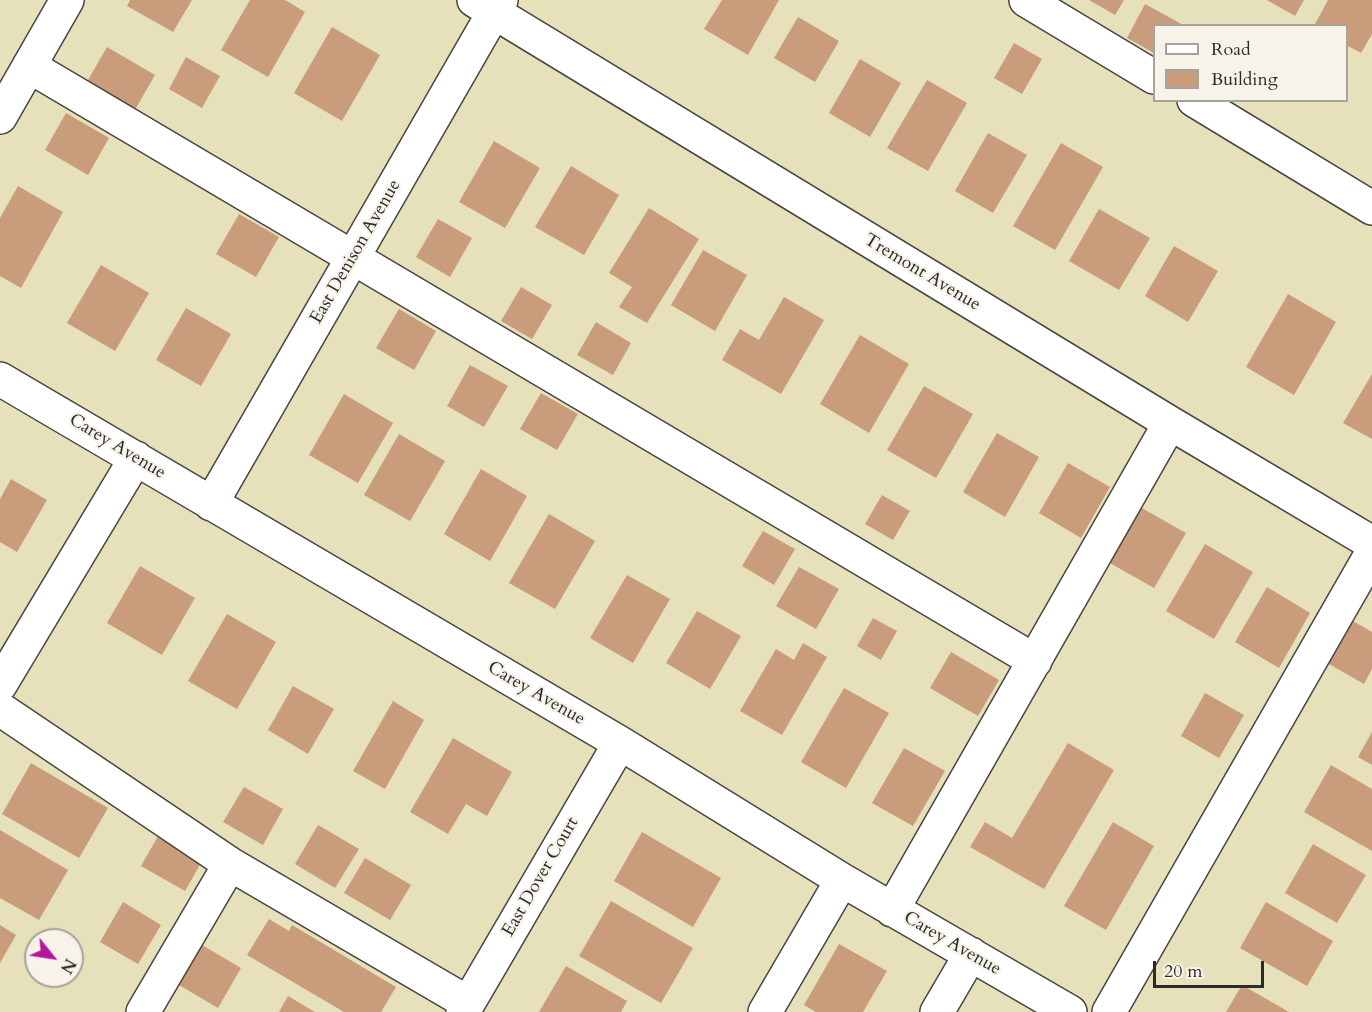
<!DOCTYPE html>
<style>
body{margin:0}
#map{position:relative;width:1372px;height:1012px;overflow:hidden;background:#e6e0bb;font-family:Cardo,serif}
canvas{display:block}
.legend{position:absolute;left:1153px;top:24px;width:195px;height:78px;box-sizing:border-box;background:#f7f3e8;border:2px solid #a5a39c;margin:0;padding:8px 10px;list-style:none;font-size:18px;color:#2b2b2b}
.legend li{display:flex;align-items:center;gap:12px;height:30px}
.legend b{width:30px;border:2px solid #a5a39c}
.north{position:absolute;left:24px;top:928px;width:60px;height:60px;box-sizing:border-box;background:#f7f3e8;border:2px solid #a5a39c;border-radius:50%;rotate:120deg;font-size:16px;font-weight:700;line-height:24px;text-align:center;color:#2b2b2b}
.north::after{content:'';display:block;margin:auto;width:21px;height:27px;background:#b5179e;clip-path:polygon(50% 0,100% 100%,50% 72%,0 100%)}
.scale{position:absolute;left:1153px;top:961px;width:111px;height:27px;box-sizing:border-box;border:3px solid #2b2b2b;border-top:0;padding-left:8px;font-size:18px;line-height:21px;white-space:nowrap;color:#2b2b2b;-webkit-text-stroke:4px #f7f3e8;paint-order:stroke}
</style>
<div id="map">
<canvas width="1372" height="1012"></canvas>
<ul class="legend">
<li><b style="height:8px;background:#fff"></b>Road</li>
<li><b style="height:16px;background:#c99c7b"></b>Building</li>
</ul>
<div class="north">N</div>
<div class="scale">20 m</div>
</div>
<script>
const ctx = document.querySelector('canvas').getContext('2d');
ctx.lineJoin = 'round';
function paint(path, color) { ctx.fillStyle = color; ctx.fill(path, 'evenodd'); }
const poly = rows => new Path2D(rows.map(r => 'M' + r).join(''));
function stroke(path, color, width, dash) { ctx.strokeStyle = color; ctx.lineWidth = width; ctx.lineCap = dash ? 'butt' : 'round'; ctx.setLineDash(dash || []); ctx.stroke(path); }
function label(font, color, halo, rows, align = 'center') {
  ctx.font = font + ' Cardo,serif'; ctx.lineWidth = 4.5; ctx.setLineDash([]); ctx.textBaseline = 'middle'; ctx.strokeStyle = halo; ctx.fillStyle = color; for (const [text, x, y, turn = 0] of rows) {
    ctx.save(); ctx.translate(x, y); ctx.rotate((+turn || 0) * Math.PI / 180); ctx.textAlign = isNaN(turn) ? turn : align; if (halo) ctx.strokeText(text, 0, 0); ctx.fillText(text, 0, 0); ctx.restore();
  }
}
paint(poly([
 [130,0,192,0,173,32,127,6],
 [250,0,285,0,305,12,268,77,221,50],
 [722,0,779,0,748,55,704,29],
 [1089,0,1124,0,1115,15],
 [1267,0,1304,0,1295,16],
 [1328,0,1372,0,1372,34,1361,53,1346,45,1346,26,1314,26],
 [1145,4,1185,26,1154,26,1154,53,1127,38],
 [798,17,839,41,815,82,774,58],
 [332,27,380,55,342,121,294,93],
 [1014,43,1042,59,1022,94,994,78],
 [107,47,155,75,132,115,84,87],
 [186,57,220,76,202,108,169,89],
 [860,59,901,83,870,137,829,113],
 [927,80,967,103,928,171,887,148],
 [66,113,109,138,88,175,45,150],
 [988,133,1027,155,993,213,955,191],
 [494,141,540,168,505,228,459,202],
 [1061,143,1103,167,1055,250,1013,226],
 [571,166,619,195,584,255,535,227],
 [18,186,63,212,21,288,0,276,0,218],
 [649,208,699,239,647,323,619,307,632,287,609,273],
 [1099,209,1150,238,1119,290,1069,261],
 [239,214,279,237,256,277,216,254],
 [438,219,472,238,450,277,416,257],
 [1174,246,1218,271,1188,322,1145,296],
 [703,250,747,275,715,331,671,305],
 [101,265,149,293,115,351,67,323],
 [521,287,552,305,532,339,501,321],
 [1288,294,1336,322,1294,395,1246,367],
 [784,297,824,320,781,394,722,360,740,329,759,340],
 [186,308,231,334,201,386,156,360],
 [399,309,436,331,414,370,376,348],
 [596,322,631,343,613,375,577,355],
 [860,335,909,364,869,433,820,404],
 [470,365,508,386,484,427,447,406],
 [1372,374,1372,439,1343,423],
 [924,386,973,414,936,478,887,450],
 [541,393,578,414,557,450,520,429],
 [344,394,393,423,358,483,309,455],
 [997,433,1039,457,1005,517,963,492],
 [399,434,445,461,410,521,364,495],
 [1068,463,1110,487,1081,538,1039,513],
 [481,469,527,496,490,561,444,534],
 [11,479,47,500,17,552,0,542,0,499],
 [882,495,910,511,893,540,865,524],
 [1140,507,1186,533,1154,588,1108,562],
 [549,514,595,541,555,609,509,583],
 [763,531,795,549,774,585,742,566],
 [1205,544,1253,572,1214,639,1166,611],
 [140,566,195,598,162,655,107,623],
 [799,567,839,589,816,629,776,606],
 [627,575,670,599,633,663,590,638],
 [1267,587,1310,613,1279,668,1235,642],
 [697,611,741,636,710,689,666,663],
 [227,614,276,642,237,709,188,681],
 [1346,617,1372,632,1372,669,1364,684,1322,660],
 [873,618,897,631,881,660,857,646],
 [803,643,827,657,782,735,740,711,776,649,794,660],
 [951,652,999,680,978,716,930,688],
 [293,686,334,709,308,754,268,730],
 [844,688,889,713,846,788,801,762],
 [1205,693,1244,715,1219,758,1181,736],
 [393,701,424,720,385,789,353,771],
 [1372,732,1372,765,1358,757],
 [453,738,512,772,487,816,466,804,448,834,410,812],
 [1068,743,1114,770,1044,889,970,847,985,822,1012,838],
 [904,748,945,771,913,826,872,803],
 [31,763,108,808,79,858,2,814],
 [1331,765,1372,789,1372,851,1304,812],
 [244,787,283,809,263,845,223,822],
 [1113,822,1154,846,1106,930,1064,906],
 [318,825,359,849,335,888,295,864],
 [162,829,206,854,185,891,141,866],
 [0,830,68,870,39,920,0,898],
 [642,832,721,878,693,927,614,881],
 [1313,844,1366,875,1337,923,1285,893],
 [365,858,411,885,390,920,344,893],
 [611,901,693,948,661,1003,579,956],
 [123,902,161,925,138,964,100,942],
 [1266,902,1333,941,1307,986,1240,948],
 [269,919,289,931,292,925,396,987,381,1012,344,1012,247,955],
 [0,925,16,935,0,963],
 [839,944,887,971,863,1012,816,1012,804,1005],
 [202,945,241,968,218,1008,179,985],
 [566,966,627,1001,621,1012,539,1012],
 [1242,985,1289,1012,1226,1012],
 [288,996,315,1012,279,1012]
]), '#c99c7b');
const minor = poly([
 [474,0,1170,423,1372,543],
 [1026,0,1154,77],
 [29,66,1035,661],
 [1194,100,1372,208],
 [0,117,67,0],
 [0,379,620,743,842,880,1070,1012],
 [211,504,501,0],
 [0,685,136,458],
 [0,709,230,864,468,1003],
 [892,910,1170,423],
 [143,1012,230,864],
 [463,1012,620,743],
 [765,1012,842,880],
 [937,1012,971,954],
 [1109,1012,1372,553]
]);
stroke(minor, '#474641', 36);
stroke(minor, '#fff', 33);
label('18px', '#2b2b2b', '#f7f3e8', [
 ["East Denison Avenue",356,252,-60],
 ["Tremont Avenue",922,273,31],
 ["Carey Avenue",117,447,31],
 ["Carey Avenue",536,694,30],
 ["East Dover Court",541,877,-60],
 ["Carey Avenue",952,944,30]
]);
</script>
